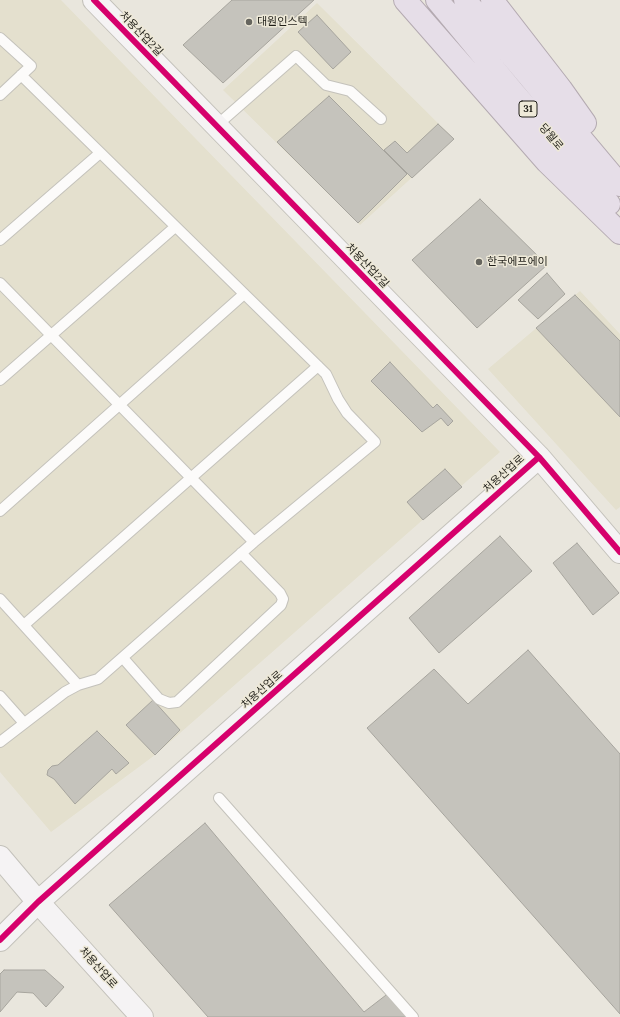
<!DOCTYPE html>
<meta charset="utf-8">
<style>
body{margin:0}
canvas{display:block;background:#e9e6dd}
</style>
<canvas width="620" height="1017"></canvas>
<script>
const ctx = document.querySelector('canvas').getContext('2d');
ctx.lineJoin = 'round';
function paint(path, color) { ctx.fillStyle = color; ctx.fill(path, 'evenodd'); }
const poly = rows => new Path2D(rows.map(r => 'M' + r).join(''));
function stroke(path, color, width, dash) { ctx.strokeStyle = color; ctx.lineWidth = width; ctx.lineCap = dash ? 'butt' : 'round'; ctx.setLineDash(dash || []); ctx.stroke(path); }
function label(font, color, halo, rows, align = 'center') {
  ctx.font = font + ' Lora,"Noto Sans KR",serif'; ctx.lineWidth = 3; ctx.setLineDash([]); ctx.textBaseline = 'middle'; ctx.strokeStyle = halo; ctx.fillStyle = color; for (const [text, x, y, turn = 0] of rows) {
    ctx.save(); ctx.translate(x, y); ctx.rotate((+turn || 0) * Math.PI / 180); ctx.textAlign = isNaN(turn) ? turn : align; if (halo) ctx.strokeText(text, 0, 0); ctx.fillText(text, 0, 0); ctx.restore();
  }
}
paint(poly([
 [0,0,61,0,500,452,155,755,51,832,0,772],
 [317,3,454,139,360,225,223,90],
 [580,291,620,334,620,507,616,510,488,369]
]), '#e4e0ce');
const building = poly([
 [232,0,314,0,223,83,183,45,232,0],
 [317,15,351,52,333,69,298,32,317,15],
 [329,96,407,174,358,223,277,142,329,96],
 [438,124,454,139,412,178,384,150,395,141,407,153,438,124],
 [480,199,547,265,477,328,412,260,480,199],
 [547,273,565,294,538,319,518,300,547,273],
 [575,295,620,341,620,417,536,328,575,295],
 [390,362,433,408,437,404,453,421,448,426,441,418,422,432,371,381,390,362],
 [445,469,462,487,423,520,407,502,445,469],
 [500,536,532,571,439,653,409,618,500,536],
 [577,543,619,593,593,615,553,563,577,543],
 [528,650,620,754,620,1014,367,728,434,669,468,704,528,650],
 [153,700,180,730,155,755,126,725,153,700],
 [97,731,129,763,116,774,112,769,75,804,54,779,47,775,48,770,52,766,58,765,97,731],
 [205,823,364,1012,390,992,414,1017,208,1017,109,905,205,823],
 [4,970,45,970,64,987,46,1007,33,993,17,992,0,1012,0,974,4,970]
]);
paint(building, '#c5c3bc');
stroke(building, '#a7a59e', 1);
const lane = poly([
 [0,38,31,66,0,95],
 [216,126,296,56,326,85,350,91,381,119],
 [0,240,100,153],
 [0,283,254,542],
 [0,380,175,227],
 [0,511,244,294],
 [0,599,78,685],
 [24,625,318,366],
 [123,658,159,699,169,703,177,702,281,605,283,599,280,593,241,553],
 [0,696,24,723],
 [0,742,65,692,78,685,98,679,254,542,375,442,347,413,338,399,326,374,21,75],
 [219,798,413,1017]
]);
const secondary = poly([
 [94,0,539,457,620,552],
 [0,857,38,902,142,1017],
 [0,940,38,902,539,457]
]);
const highway = poly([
 [405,0,547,162,620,233],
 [437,0,514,93,609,204],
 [465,0,620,185],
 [492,0,561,89,585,123]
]);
stroke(lane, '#c4c2bb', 12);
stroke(secondary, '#c4c2bb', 24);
stroke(highway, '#b4aab1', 24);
stroke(lane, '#fcfbfa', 10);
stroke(secondary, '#f5f3f4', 22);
stroke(highway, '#e6dee8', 22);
stroke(poly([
 [94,0,539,457,620,552],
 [0,940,38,902,539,457]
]), '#d6006c', 6);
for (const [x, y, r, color] of [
 [249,22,4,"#66655e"],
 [479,262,4,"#66655e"]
]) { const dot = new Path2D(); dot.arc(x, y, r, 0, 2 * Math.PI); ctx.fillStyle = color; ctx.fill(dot); stroke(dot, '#eee9d8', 1.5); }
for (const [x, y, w] of [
 [528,109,18]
]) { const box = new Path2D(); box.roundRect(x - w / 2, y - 8, w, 16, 3); ctx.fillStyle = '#eee9d8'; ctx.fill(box); stroke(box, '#201f19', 1); }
label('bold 10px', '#201f19', null, [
 ["31",528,109]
]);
label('11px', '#201f19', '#eee9d8', [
 ["대원인스텍",257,22],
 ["한국에프에이",487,262]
], 'left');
label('11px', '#201f19', '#eee9d8', [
 ["처용산업2길",141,34,46],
 ["당월로",551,137,50],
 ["처용산업2길",367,266,46],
 ["처용산업로",504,474,-42],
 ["처용산업로",262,690,-42],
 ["처용산업로",98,968,48]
]);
</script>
